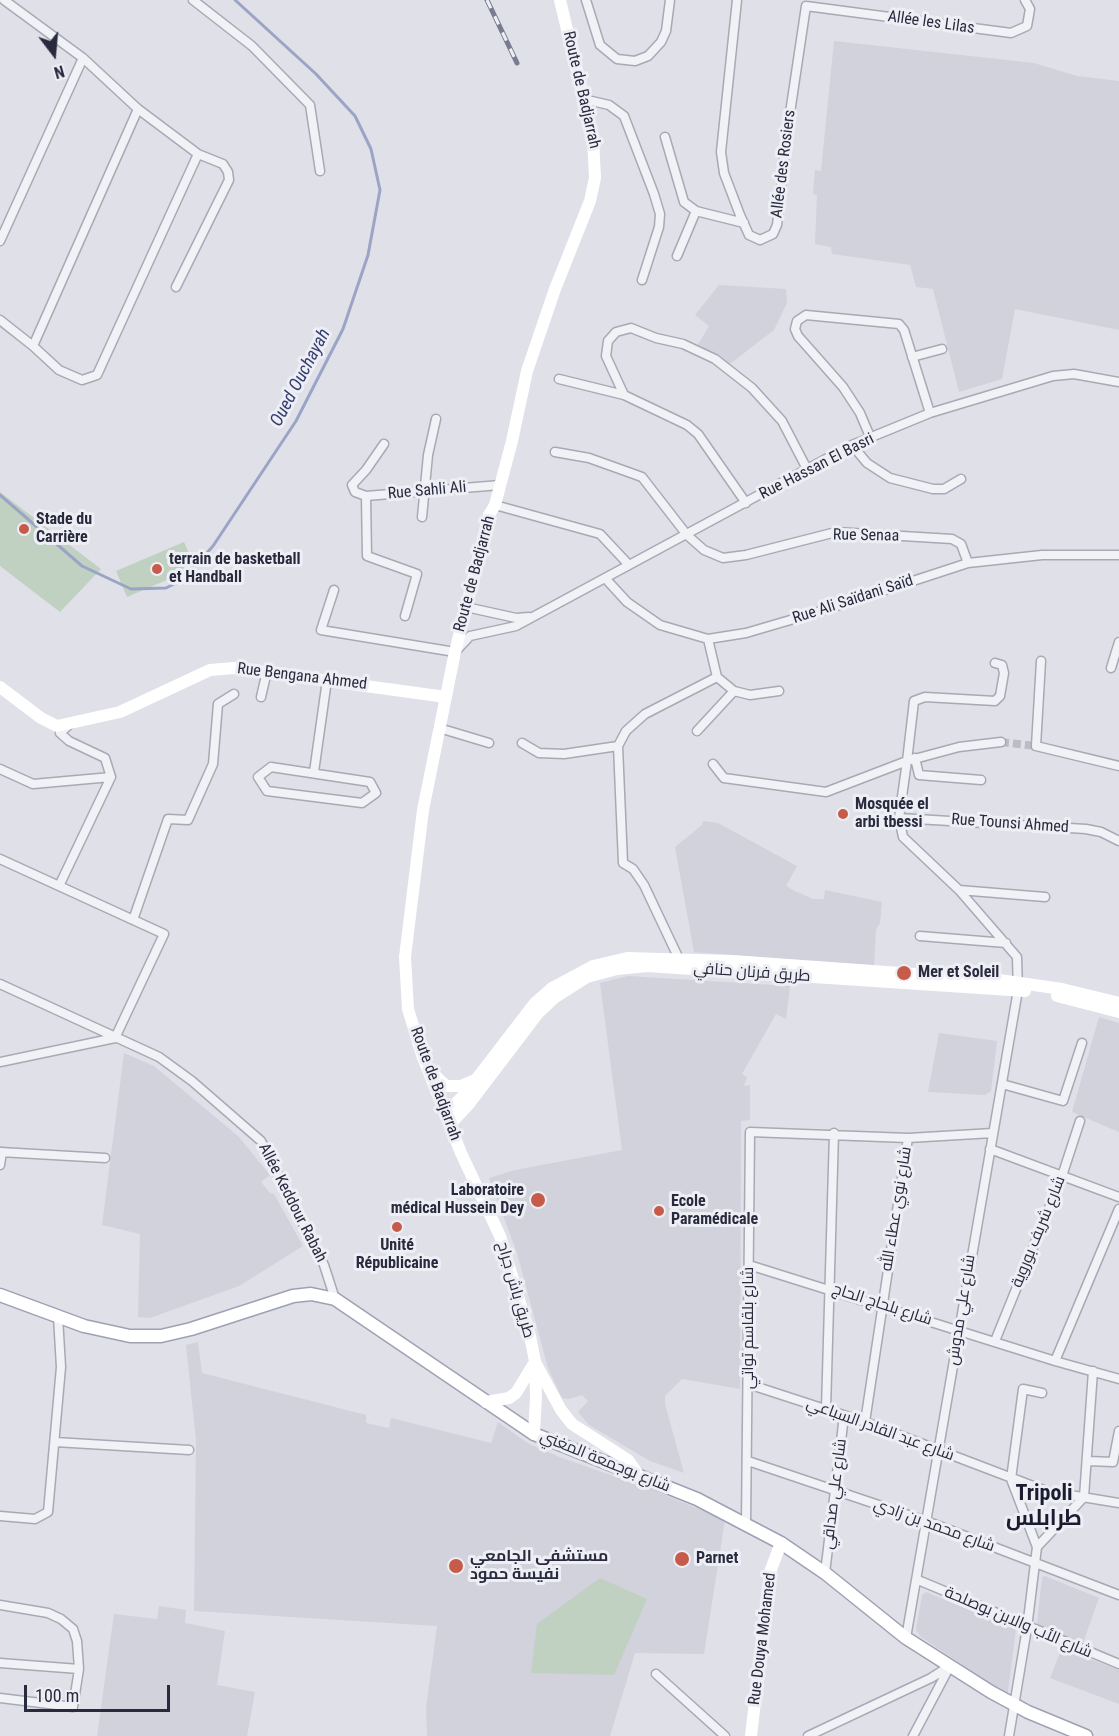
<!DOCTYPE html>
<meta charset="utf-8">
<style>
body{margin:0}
#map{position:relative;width:1119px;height:1736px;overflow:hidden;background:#dfe0e8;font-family:"Roboto Condensed",sans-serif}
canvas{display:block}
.north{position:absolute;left:24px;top:24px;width:60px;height:60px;-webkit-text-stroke:4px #eeeff5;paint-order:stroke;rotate:164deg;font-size:16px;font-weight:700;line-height:24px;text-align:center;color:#292a3e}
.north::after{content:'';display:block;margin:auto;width:21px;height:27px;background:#292a3e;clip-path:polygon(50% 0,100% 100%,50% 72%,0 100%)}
.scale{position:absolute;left:24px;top:1685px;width:146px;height:27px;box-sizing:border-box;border:3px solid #292a3e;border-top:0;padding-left:8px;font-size:18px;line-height:21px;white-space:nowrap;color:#292a3e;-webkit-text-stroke:4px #eeeff5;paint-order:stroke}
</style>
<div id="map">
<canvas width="1119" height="1736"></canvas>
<div class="north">N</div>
<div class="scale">100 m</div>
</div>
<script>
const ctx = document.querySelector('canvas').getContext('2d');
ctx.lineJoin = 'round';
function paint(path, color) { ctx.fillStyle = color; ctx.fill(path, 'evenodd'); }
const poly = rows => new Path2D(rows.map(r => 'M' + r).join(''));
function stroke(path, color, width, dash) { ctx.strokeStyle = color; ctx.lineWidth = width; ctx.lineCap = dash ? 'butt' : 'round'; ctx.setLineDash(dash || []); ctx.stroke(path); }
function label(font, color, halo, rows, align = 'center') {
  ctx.font = font + ' "Roboto Condensed",Cairo,sans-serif'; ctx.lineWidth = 6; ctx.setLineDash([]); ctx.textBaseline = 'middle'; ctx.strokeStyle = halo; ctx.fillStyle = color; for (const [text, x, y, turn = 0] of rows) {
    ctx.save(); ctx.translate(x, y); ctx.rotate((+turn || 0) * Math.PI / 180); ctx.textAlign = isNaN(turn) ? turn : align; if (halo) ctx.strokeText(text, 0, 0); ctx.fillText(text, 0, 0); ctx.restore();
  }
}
paint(poly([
 [834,41,1034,63,1077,76,1119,81,1119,330,1015,309,1002,379,959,392,933,289,916,287,910,265,832,254,831,247,815,244,817,195,813,194,815,170,821,171],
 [719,285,786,289,787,303,774,330,726,367,696,348,709,326,695,315],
 [703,821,718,823,797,866,786,886,793,890,813,899,824,899,825,890,882,902,880,923,876,930,874,966,694,952,675,847,702,825],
 [628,976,790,986,786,1019,776,1014,742,1074,747,1077,744,1086,750,1085,750,1120,741,1121,740,1389,682,1379,665,1396,665,1404,684,1473,650,1461,589,1425,578,1412,588,1401,582,1395,569,1399,562,1398,548,1368,517,1253,489,1178,515,1170,622,1150,600,983],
 [1099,1017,1119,1023,1119,1132,1072,1112],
 [939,1033,997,1041,991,1091,985,1095,928,1092],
 [124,1053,154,1066,238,1136,270,1175,261,1182,270,1193,274,1194,303,1246,239,1286,150,1318,138,1317,140,1234,102,1225],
 [198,1342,202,1373,366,1415,366,1423,389,1428,391,1418,491,1443,498,1422,529,1444,562,1458,648,1488,725,1520,704,1654,635,1653,610,1736,427,1736,426,1708,437,1626,194,1611,196,1441,186,1345],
 [1045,1576,1099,1598,1083,1643,1040,1627,1037,1623,1042,1577],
 [926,1592,1016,1629,1008,1692,1004,1693,921,1637,916,1630,922,1595],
 [159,1606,186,1610,185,1623,225,1631,217,1685,255,1692,247,1736,97,1736,114,1614,157,1619],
 [1062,1648,1119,1670,1119,1704,1050,1678]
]), '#d1d2dc');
paint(poly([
 [0,492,101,569,60,612,0,566],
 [184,542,195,568,127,597,116,571],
 [600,1578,647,1599,614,1675,531,1673,537,1624]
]), '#c0d1c1');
stroke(poly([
 [0,495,82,566,131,589,166,588,184,579,213,546,296,421,343,329,368,255,380,190,371,149,355,116,316,74,235,0]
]), '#9ca4c6', 3);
stroke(poly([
 [1001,742,1036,746]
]), '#bbbcc6', 8, [8, 4]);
const street = poly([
 [193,0,252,46,310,105,320,171],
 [586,0,600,45,617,59,635,61,648,56,661,42,666,31,670,0],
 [737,0,721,152,724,173,740,215,749,235,760,240,773,234,777,225,787,133,806,6],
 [806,6,1011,33,1027,26,1030,9,1025,0],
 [583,99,609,105,624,116,654,194,660,214,659,227,642,280],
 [665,137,684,202,696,211,744,223],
 [0,241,83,58],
 [677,256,696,211],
 [176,287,229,180,228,172,223,164,198,154],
 [0,320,33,346,59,370,82,380,97,375,198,154,138,109,83,58,4,0],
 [33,346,138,109],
 [912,357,942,349],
 [559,379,624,395,687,425,698,434,746,503],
 [624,395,606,356,608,341,616,332,631,328,656,338,683,344,715,359,752,388,782,421,807,469],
 [871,439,860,413,843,387,798,336,795,329,797,321,806,315,899,324,904,330,930,413],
 [852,445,867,463,890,478,933,489,944,489,961,479],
 [555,452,589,458,642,477,687,535,704,550,723,558,746,555,836,532,952,539,961,544,968,563],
 [366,496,355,492,352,485,366,470,384,444],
 [495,505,600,534,629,565],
 [422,517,428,455,436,419],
 [605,578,627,602,660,625,708,639,746,633,821,611,968,563,1042,555,1119,555],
 [334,590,321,630,455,652,470,636,516,626,807,469,852,445,930,413,1053,376,1074,374,1119,382],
 [466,607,516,618,529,617],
 [405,616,417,574,367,556,366,496,500,485],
 [708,639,717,677],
 [1041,661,1036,746,1119,766],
 [995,663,1002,665,1004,673,1000,696,995,701,925,697,914,701,907,761,959,747,1001,742],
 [1111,668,1119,642],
 [261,697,267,671],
 [69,725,60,733,69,741,105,758,111,777],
 [439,728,489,743],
 [697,731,734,691],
 [522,743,539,753,564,754,618,746],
 [915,758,919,775,981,780],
 [713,764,724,778,826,792,907,761,899,818,903,837,959,890,1017,957,1018,990,906,1638],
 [271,767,370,782,376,793,362,803,267,791,258,777,271,767],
 [0,769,33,784,111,777,59,886],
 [314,772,327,680],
 [899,818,1086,829,1101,832,1119,841],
 [0,859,164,934,115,1038],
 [959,890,1045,897],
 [133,920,168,819,188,820,213,764,218,704,234,694],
 [920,936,1006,943],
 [679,959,644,885,633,869,623,863,618,746,626,731,645,714,717,677,734,691,750,695,779,691],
 [0,984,159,1057,192,1081,261,1141,324,1265,335,1299],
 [0,1062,115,1038],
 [1002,1084,1063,1101,1082,1043],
 [990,1149,1119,1197],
 [0,1152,105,1158],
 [0,1165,2,1152],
 [749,1265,1055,1361,1119,1379],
 [995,1341,1062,1176,1080,1121],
 [1055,1361,1119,1209],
 [748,1384,865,1422,1046,1491,1119,1503],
 [826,1409,834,1133],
 [865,1422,908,1138],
 [55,1442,189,1450],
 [748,1461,926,1521,1119,1595],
 [1088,1461,1113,1462,1119,1431],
 [0,1516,35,1519,48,1512,61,1367,58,1317],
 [746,1524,750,1132,908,1138,993,1133],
 [1037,1547,1011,1479,1023,1389,1042,1393],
 [825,1573,844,1416],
 [918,1580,1119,1664],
 [0,1605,48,1613,61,1619,73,1629,77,1641,79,1669,73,1707,0,1698],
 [0,1663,79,1669],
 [656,1674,725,1736],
 [808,1736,931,1678,950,1666],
 [913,1736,950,1666],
 [1009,1736,1027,1628,1037,1547,1084,1497,1093,1371]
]);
const primary = poly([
 [0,1295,84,1326,130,1336,161,1336,191,1329,293,1296,311,1294,335,1299,534,1434,697,1499,781,1543,825,1573,906,1638,991,1692,1028,1712,1086,1736]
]);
stroke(street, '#a8a9b5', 11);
stroke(primary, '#9fa1b3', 15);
stroke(street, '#f1f2f6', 8);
stroke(poly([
 [0,687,41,718,57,726,120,712,210,670,234,668,446,697],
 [1057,996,1119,1012],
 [431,1072,446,1086,461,1086,475,1080],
 [445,1114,465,1094,535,1003,552,988,593,966,627,958,732,961,999,980,1062,989,1119,1003],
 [450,1124,468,1105,538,1013,554,998,587,977,617,969,647,966,1025,991],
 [535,1362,561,1410,572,1424,628,1460,637,1473],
 [486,1402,509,1398,516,1393,533,1365],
 [534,1434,536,1396,535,1361,530,1336,500,1236,461,1153,422,1055,408,1009,405,957,423,810,455,652,489,515,495,505,512,441,527,371,555,289,590,201,595,178,593,138,560,0],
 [751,1736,770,1572,781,1543]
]), '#fff', 12);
stroke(primary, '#fff', 12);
const rail = poly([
 [487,0,517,63]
]);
stroke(rail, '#797b90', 5);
stroke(rail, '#eeeff5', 3, [9]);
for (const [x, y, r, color] of [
 [24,529,6,"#c75b4a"],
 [157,569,6,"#c75b4a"],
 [843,814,6,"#c75b4a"],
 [904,973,8,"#c75b4a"],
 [538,1200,8,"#c75b4a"],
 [659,1211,6,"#c75b4a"],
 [397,1227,6,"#c75b4a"],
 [682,1559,8,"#c75b4a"],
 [456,1566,8,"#c75b4a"]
]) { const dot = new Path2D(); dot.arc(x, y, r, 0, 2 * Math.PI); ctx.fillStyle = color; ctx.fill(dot); stroke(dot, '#eeeff5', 2); }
label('16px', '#292a3e', '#eeeff5', [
 ["Allée les Lilas",931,23,8],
 ["Route de Badjarrah",581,90,77],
 ["Allée des Rosiers",784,164,-83],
 ["Rue Hassan El Basri",817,467,-27],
 ["Rue Sahli Ali",427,491,-5],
 ["Rue Senaa",866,536,1],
 ["Route de Badjarrah",475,574,-75],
 ["Rue Ali Saïdani Saïd",853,600,-18],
 ["Rue Bengana Ahmed",302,677,7],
 ["Rue Tounsi Ahmed",1010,824,4],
 ["طريق فرنان حنافي",752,973,4],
 ["Route de Badjarrah",435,1084,70],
 ["Allée Keddour Rabah",292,1203,63],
 ["شارع نوي عطاء الله",897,1209,-81],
 ["شارع شريف بوروية",1039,1232,-68],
 ["طريق باش جراح",515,1290,74],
 ["شارع بلحاج الحاج",882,1305,18],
 ["شارع علي مدوش",962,1310,-81],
 ["شارع بلقاسم تواتي",749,1328,-90],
 ["شارع عبد القادر السباعي",880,1430,20],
 ["شارع بوجمعة المغني",605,1462,22],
 ["شارع علي صداقي",835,1494,-83],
 ["شارع محمد بن زادي",934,1526,20],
 ["شارع الأب والابن بوصلحة",1018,1623,23],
 ["Rue Douya Mohamed",763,1639,-83]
]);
label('bold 16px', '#292a3e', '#eeeff5', [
 ["Stade du",36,520],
 ["Carrière",36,538],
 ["terrain de basketball",169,560],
 ["et Handball",169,578],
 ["Mosquée el",855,805],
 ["arbi tbessi",855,823],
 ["Mer et Soleil",918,973],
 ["Laboratoire",524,1191,"right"],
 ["médical Hussein Dey",524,1209,"right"],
 ["Ecole",671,1202],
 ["Paramédicale",671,1220],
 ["Unité",397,1246,"center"],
 ["Républicaine",397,1264,"center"],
 ["مستشفى الجامعي",470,1557],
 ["نفيسة حمود",470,1575],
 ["Parnet",696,1559]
], 'left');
label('italic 18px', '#353e70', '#eeeff5', [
 ["Oued Ouchayah",301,378,-62]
]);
label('bold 22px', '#1b1c2f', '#eeeff5', [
 ["Tripoli",1044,1494],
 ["طرابلس",1044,1519]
]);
</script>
